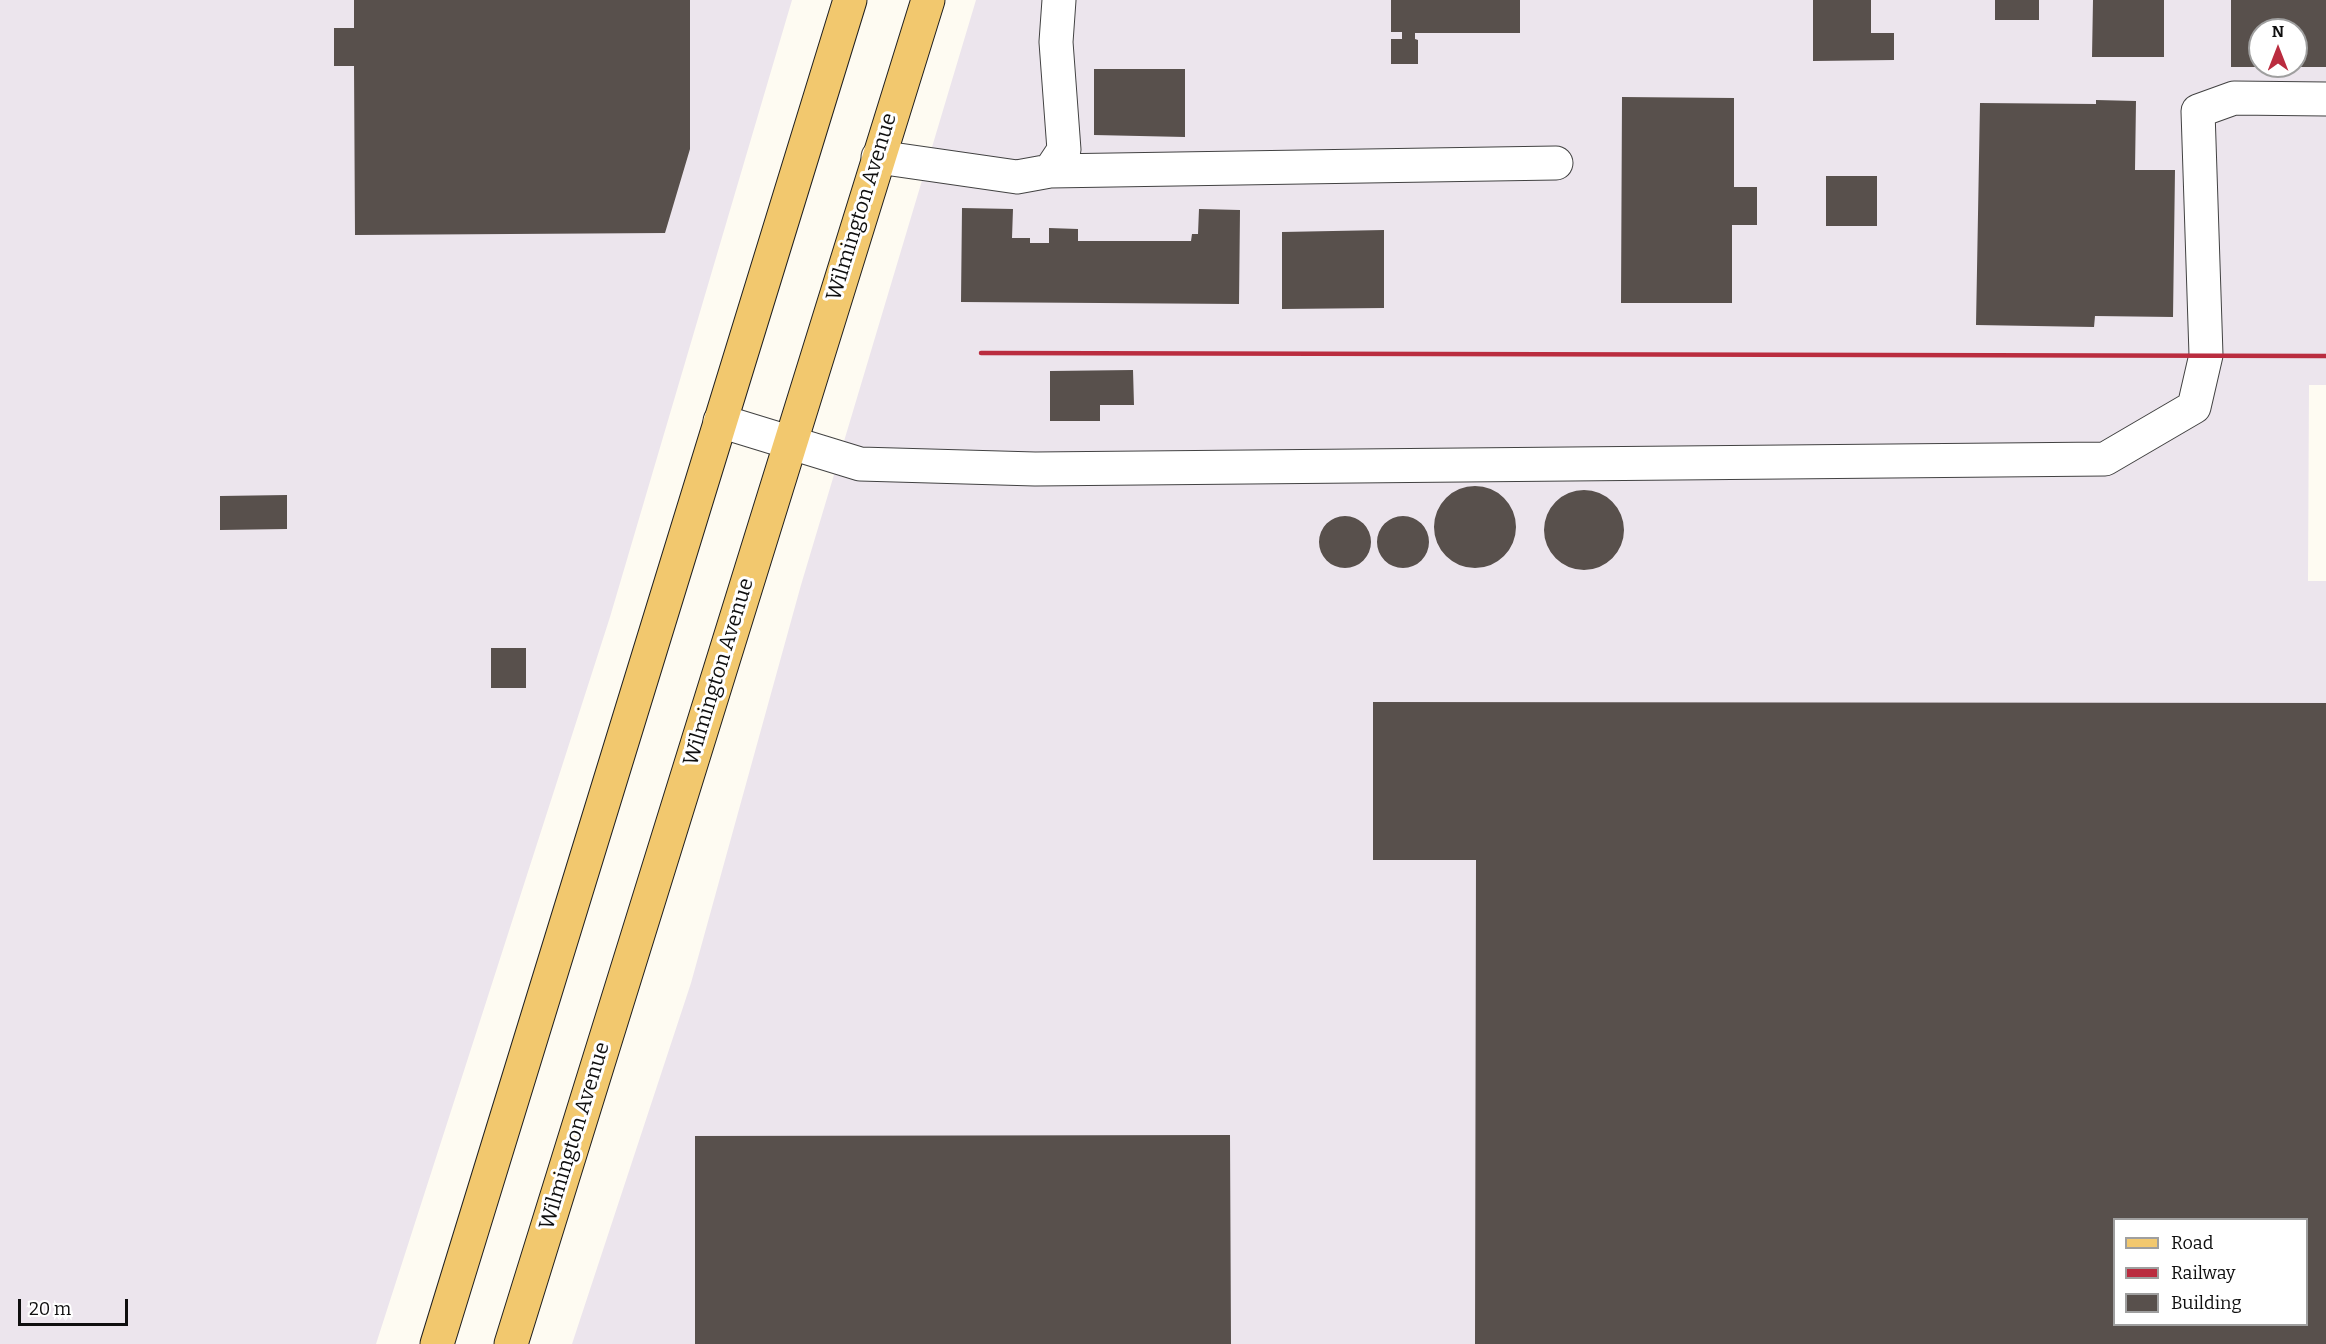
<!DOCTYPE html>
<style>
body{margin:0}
#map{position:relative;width:2326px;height:1344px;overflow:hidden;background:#fefbf2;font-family:Bitter,serif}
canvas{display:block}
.legend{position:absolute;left:2113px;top:1218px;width:195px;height:108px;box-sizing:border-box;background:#fff;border:2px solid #9f9f9f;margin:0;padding:8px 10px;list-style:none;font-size:18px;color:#0f0f0f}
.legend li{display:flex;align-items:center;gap:12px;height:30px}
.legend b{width:30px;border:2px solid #9f9f9f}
.north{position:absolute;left:2248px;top:18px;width:60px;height:60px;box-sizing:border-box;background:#fff;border:2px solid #9f9f9f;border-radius:50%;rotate:0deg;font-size:16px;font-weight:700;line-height:24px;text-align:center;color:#0f0f0f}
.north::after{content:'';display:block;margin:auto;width:21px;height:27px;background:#ba2c3f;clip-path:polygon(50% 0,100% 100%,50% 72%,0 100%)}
.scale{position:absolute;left:18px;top:1299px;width:110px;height:27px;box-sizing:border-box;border:3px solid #0f0f0f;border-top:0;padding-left:8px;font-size:18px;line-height:21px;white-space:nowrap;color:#0f0f0f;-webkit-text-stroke:4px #fff;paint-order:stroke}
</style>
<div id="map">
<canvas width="2326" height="1344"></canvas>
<ul class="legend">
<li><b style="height:8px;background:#f2c86e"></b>Road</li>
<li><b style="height:8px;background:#ba2c3f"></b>Railway</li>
<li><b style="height:16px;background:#58504c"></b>Building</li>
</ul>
<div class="north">N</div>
<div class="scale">20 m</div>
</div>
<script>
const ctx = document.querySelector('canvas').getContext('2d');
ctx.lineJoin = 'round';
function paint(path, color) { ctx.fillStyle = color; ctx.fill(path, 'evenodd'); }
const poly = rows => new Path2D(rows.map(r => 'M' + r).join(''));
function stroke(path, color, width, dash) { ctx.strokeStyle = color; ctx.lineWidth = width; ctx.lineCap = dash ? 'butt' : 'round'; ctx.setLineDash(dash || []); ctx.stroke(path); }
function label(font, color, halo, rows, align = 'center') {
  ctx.font = font + ' Bitter,serif'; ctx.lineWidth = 6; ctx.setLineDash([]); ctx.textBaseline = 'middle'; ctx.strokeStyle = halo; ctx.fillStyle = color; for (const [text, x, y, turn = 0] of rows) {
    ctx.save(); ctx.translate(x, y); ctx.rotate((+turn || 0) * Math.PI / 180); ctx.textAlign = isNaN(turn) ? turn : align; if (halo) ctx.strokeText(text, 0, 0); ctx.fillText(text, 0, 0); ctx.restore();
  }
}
paint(poly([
 [0,0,792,0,610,617,376,1344,0,1344],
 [976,0,2326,0,2326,385,2309,385,2308,581,2326,581,2326,1344,572,1344,691,983,801,585],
 [2260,30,2296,30,2296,66,2260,66],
 [2114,1220,2306,1220,2306,1324,2114,1324]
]), '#ece5ed');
paint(poly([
 [354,0,690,0,690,149,665,233,355,235,354,66,334,66,334,28,354,28],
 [1391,0,1520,0,1520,33,1415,33,1415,39,1418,40,1418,64,1391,64,1391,39,1402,39,1402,32,1391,32],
 [1813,0,1871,0,1871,33,1894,33,1894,60,1813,61],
 [1995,0,2039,0,2039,20,1995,20],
 [2093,0,2164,0,2164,57,2092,57],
 [2231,0,2326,0,2326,67,2296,67,2296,30,2260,30,2260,67,2231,67],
 [1094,69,1185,69,1185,137,1094,135],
 [1622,97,1734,98,1734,187,1757,187,1757,225,1732,225,1732,303,1621,303],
 [2096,100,2136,101,2135,170,2175,170,2173,317,2095,316,2094,327,1976,325,1980,103,2096,104],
 [1826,176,1877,176,1877,226,1826,226],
 [962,208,1013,209,1012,238,1030,238,1030,243,1049,243,1049,228,1078,229,1078,241,1191,241,1192,234,1198,234,1199,209,1240,210,1239,304,961,302],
 [1384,230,1384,308,1282,309,1282,232],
 [1133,370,1134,405,1100,405,1100,421,1050,421,1050,371],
 '1434 527a41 41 0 1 1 82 0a41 41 0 1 1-82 0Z',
 '1544 530a40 40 0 1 1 80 0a40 40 0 1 1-80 0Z',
 [287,495,287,529,220,530,220,496],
 '1319 542a26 26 0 1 1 52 0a26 26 0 1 1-52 0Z',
 '1377 542a26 26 0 1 1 52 0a26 26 0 1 1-52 0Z',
 [491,648,526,648,526,688,491,688],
 [1373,702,2326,703,2326,1344,1475,1344,1476,860,1373,860],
 [2114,1220,2306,1220,2306,1324,2114,1324],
 [1230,1135,1231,1344,695,1344,695,1136]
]), '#58504c');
const minor = poly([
 [878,157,1017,177,1050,171,1064,150,1056,42,1059,0],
 [1050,171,1556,163],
 [720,421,860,464,1035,469,2105,459,2194,407,2206,355,2198,111,2234,98,2326,99]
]);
const major = poly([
 [437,1344,850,0],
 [511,1344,928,0]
]);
stroke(minor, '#424242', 35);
stroke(major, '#202020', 35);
stroke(minor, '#fff', 33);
stroke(major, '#f2c86e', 33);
stroke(poly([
 [981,353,2326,356]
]), '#ba2c3f', 4.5);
label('21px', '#0f0f0f', '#fff', [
 ["Wilmington Avenue",862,207,-73],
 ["Wilmington Avenue",719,672,-73],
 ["Wilmington Avenue",575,1136,-73]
]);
</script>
